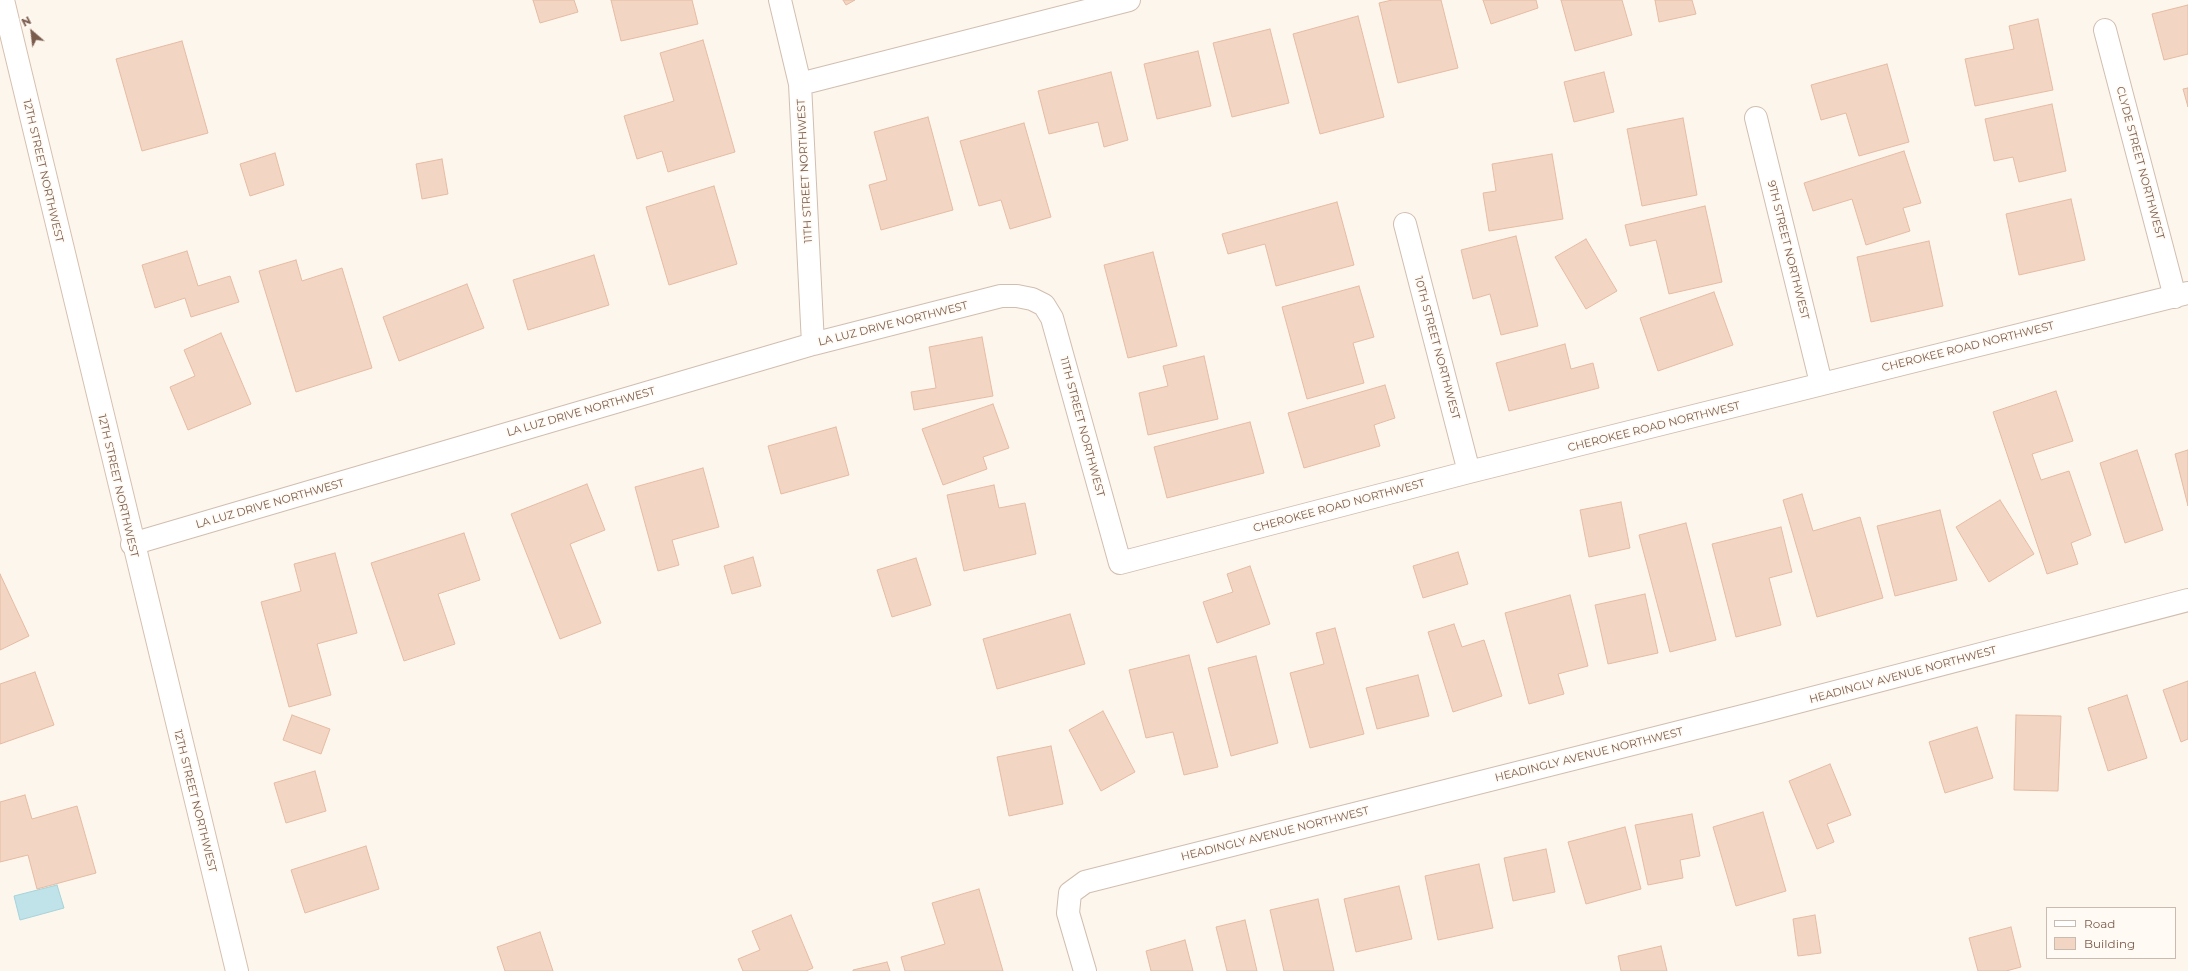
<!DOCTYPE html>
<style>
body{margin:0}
#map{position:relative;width:2188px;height:971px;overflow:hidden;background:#fdf6ec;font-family:Montserrat,sans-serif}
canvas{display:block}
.legend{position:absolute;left:2046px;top:907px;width:130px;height:52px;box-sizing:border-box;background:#fffaf3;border:1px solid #cabbb1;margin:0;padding:5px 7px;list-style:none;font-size:12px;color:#7a5c4d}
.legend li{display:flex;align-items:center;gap:8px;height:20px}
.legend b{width:20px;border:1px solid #cabbb1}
.north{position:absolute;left:12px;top:12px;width:40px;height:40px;-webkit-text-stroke:3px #fffaf3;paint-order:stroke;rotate:332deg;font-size:11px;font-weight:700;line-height:16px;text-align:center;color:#7a5c4d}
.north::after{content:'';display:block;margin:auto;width:14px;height:18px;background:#7a5c4d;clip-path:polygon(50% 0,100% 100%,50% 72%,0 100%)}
</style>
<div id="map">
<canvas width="2188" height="971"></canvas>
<ul class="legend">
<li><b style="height:5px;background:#fff"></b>Road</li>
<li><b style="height:11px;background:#f3d5c3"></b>Building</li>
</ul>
<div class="north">N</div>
</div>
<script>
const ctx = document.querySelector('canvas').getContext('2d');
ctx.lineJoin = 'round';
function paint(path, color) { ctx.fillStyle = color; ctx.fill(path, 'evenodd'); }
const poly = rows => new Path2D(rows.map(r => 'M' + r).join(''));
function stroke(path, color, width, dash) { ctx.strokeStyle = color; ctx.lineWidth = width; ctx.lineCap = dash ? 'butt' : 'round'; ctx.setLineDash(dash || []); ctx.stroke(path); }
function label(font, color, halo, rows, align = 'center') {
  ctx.font = font + ' Montserrat,sans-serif'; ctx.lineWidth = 3; ctx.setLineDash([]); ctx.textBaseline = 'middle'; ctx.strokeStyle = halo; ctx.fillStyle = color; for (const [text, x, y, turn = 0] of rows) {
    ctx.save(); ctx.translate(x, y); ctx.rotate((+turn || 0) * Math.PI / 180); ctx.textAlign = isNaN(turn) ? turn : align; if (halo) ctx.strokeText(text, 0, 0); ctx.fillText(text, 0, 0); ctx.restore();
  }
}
const water = poly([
 [57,885,64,908,20,920,14,896,57,885]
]);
paint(water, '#bfe3e8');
stroke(water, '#a5d3da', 1);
const building = poly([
 [533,0,574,0,578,12,540,23,533,0],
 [611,0,692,0,698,24,621,41,611,0],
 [843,0,855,0,846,5,843,0],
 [1392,0,1441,0,1458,68,1398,83,1379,3,1392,0],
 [1483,0,1536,0,1538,8,1491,24,1483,0],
 [1561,0,1622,0,1632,35,1575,51,1561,0],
 [1655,0,1692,0,1696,14,1659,22,1655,0],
 [2188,5,2188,54,2164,60,2152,14,2188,5],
 [1358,16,1384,117,1320,134,1293,34,1358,16],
 [2038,19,2053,90,1975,106,1965,59,2014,49,2009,26,2038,19],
 [1270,29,1289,103,1232,117,1213,43,1270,29],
 [703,40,735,152,668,172,662,151,637,159,624,116,674,101,660,53,703,40],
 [182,41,208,133,142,151,116,59,182,41],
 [1198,51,1211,106,1157,119,1144,64,1198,51],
 [1887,64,1909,142,1859,156,1846,113,1821,120,1811,85,1887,64],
 [1111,72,1128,140,1104,147,1098,122,1049,134,1038,91,1111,72],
 [1604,72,1614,112,1574,122,1564,82,1604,72],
 [2188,88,2188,107,2183,89,2188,88],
 [2052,104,2066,171,2019,182,2013,157,1994,161,1985,119,2052,104],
 [928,117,953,210,881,230,869,185,887,180,874,132,928,117],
 [1683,118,1697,195,1642,206,1627,129,1683,118],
 [1024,123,1051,217,1010,229,1001,200,979,206,960,141,1024,123],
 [1904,151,1921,203,1903,208,1910,231,1866,245,1852,199,1813,211,1804,183,1904,151],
 [275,153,284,185,250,196,240,164,275,153],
 [1552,154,1563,219,1489,231,1483,193,1496,191,1492,164,1552,154],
 [442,159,448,194,422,199,416,164,442,159],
 [714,186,737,264,669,285,646,207,714,186],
 [2071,199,2085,260,2019,275,2006,214,2071,199],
 [1337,202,1354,265,1276,286,1265,244,1228,254,1222,234,1337,202],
 [1705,206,1722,282,1669,294,1656,240,1630,246,1625,225,1705,206],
 [1516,236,1538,326,1501,335,1490,294,1473,299,1461,250,1516,236],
 [1586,239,1617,291,1586,309,1555,257,1586,239],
 [1929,241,1943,306,1871,322,1857,257,1929,241],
 [187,251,198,286,230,276,239,302,191,317,185,298,155,308,142,265,187,251],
 [1153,252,1177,346,1128,358,1104,265,1153,252],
 [594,255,609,305,528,330,513,280,594,255],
 [296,260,302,281,342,268,372,368,296,392,259,271,296,260],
 [467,284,484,328,399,361,383,317,467,284],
 [1359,286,1374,337,1353,343,1364,383,1307,399,1282,307,1359,286],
 [1714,292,1733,345,1658,371,1640,318,1714,292],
 [221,333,251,404,188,430,170,387,195,376,184,350,221,333],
 [982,337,993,396,914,410,911,392,936,388,929,347,982,337],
 [1565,344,1571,369,1593,363,1599,388,1509,411,1496,363,1565,344],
 [1204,356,1218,419,1148,435,1139,393,1168,386,1163,366,1204,356],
 [1385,385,1395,418,1374,425,1380,446,1304,468,1288,413,1385,385],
 [2056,391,2073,441,2032,454,2041,480,2069,471,2091,535,2071,543,2078,564,2047,574,1993,412,2056,391],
 [993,404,1009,448,983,457,987,469,943,485,922,429,993,404],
 [1250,422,1264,473,1167,498,1154,447,1250,422],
 [836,427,849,475,781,494,768,446,836,427],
 [2137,450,2163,530,2125,543,2100,463,2137,450],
 [2188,450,2188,506,2175,454,2188,450],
 [703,468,719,527,672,540,679,565,658,571,635,487,703,468],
 [587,484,605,530,570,544,601,623,560,639,511,514,587,484],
 [994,485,999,508,1025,503,1036,554,964,571,947,495,994,485],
 [1802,494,1813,531,1860,517,1883,598,1817,617,1783,500,1802,494],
 [2000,500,2034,554,1989,582,1956,527,2000,500],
 [1621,502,1630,548,1589,557,1580,510,1621,502],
 [1940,510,1957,580,1895,596,1877,526,1940,510],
 [1686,523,1716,640,1670,652,1639,535,1686,523],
 [1781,527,1792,572,1769,578,1781,625,1736,637,1712,544,1781,527],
 [464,533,480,580,438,594,455,644,404,661,371,563,464,533],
 [1458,552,1468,584,1423,598,1413,566,1458,552],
 [335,553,357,633,317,644,331,695,289,707,261,602,301,591,294,564,335,553],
 [753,557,761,586,732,594,724,566,753,557],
 [916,558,931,605,892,617,877,570,916,558],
 [1250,566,1270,624,1217,643,1203,602,1233,592,1227,574,1250,566],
 [0,574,29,636,0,650,0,574],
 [1645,594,1658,653,1608,664,1595,605,1645,594],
 [1570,595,1588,666,1558,674,1564,694,1529,704,1505,613,1570,595],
 [1070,614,1085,664,997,689,983,639,1070,614],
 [1454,624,1462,647,1484,640,1502,696,1453,712,1428,632,1454,624],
 [1335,628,1364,734,1310,748,1290,673,1324,664,1316,633,1335,628],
 [1189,655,1218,767,1184,775,1173,732,1146,738,1129,670,1189,655],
 [1256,656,1278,743,1231,756,1208,668,1256,656],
 [35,672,54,725,0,744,0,684,35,672],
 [1418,675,1429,716,1377,729,1366,688,1418,675],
 [2188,681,2188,739,2181,742,2163,690,2188,681],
 [2127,695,2147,758,2108,771,2088,708,2127,695],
 [1103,711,1135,772,1101,791,1069,730,1103,711],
 [292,715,330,729,321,754,283,740,292,715],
 [2016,715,2061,716,2058,791,2014,790,2016,715],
 [1977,727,1993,778,1945,793,1929,742,1977,727],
 [1051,746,1063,804,1009,816,997,757,1051,746],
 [1830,764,1851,815,1827,824,1834,842,1817,849,1789,781,1830,764],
 [315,771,326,811,286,823,274,783,315,771],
 [25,795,32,819,77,806,96,873,37,889,28,855,0,862,0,802,25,795],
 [1763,812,1786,891,1736,906,1713,827,1763,812],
 [1692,814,1700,856,1680,860,1683,878,1648,885,1635,825,1692,814],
 [1625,827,1641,889,1586,904,1568,842,1625,827],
 [366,846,379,889,305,913,291,870,366,846],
 [1546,849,1555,892,1513,901,1504,858,1546,849],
 [1479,864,1493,928,1438,940,1425,876,1479,864],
 [1399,886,1412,939,1356,952,1344,899,1399,886],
 [979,889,1003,971,905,971,901,957,945,944,932,903,979,889],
 [1318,899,1334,971,1284,971,1270,910,1318,899],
 [791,915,813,968,806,971,743,971,738,959,760,950,752,931,791,915],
 [1815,915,1821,953,1798,956,1793,919,1815,915],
 [1245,920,1257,971,1227,971,1216,927,1245,920],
 [2011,927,2021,967,2006,971,1978,971,1969,938,2011,927],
 [540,932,553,971,505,971,497,947,540,932],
 [1185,940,1193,971,1151,971,1146,951,1185,940],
 [1661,946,1667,971,1621,971,1618,956,1661,946],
 [887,962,890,971,853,971,853,970,887,962]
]);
paint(building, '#f3d5c3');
stroke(building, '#e6bba3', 1);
const street = poly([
 [780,0,800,84,813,344],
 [2105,30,2175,297],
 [800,84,1129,0],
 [1756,118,1821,383],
 [1405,224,1469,472],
 [132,544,813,344,1001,296,1017,296,1032,299,1044,305,1052,318,1120,563,1469,472,2188,293],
 [1085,971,1068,913,1070,893,1085,882,1759,712,2188,600]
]);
const secondary = poly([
 [3,0,237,971]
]);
stroke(street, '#d1beb0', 24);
stroke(secondary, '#d6c0b0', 24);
stroke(street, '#fff', 22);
stroke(secondary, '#fff', 22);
label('11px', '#7a5c4d', '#fffaf3', [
 ["CLYDE STREET NORTHWEST",2140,163,75],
 ["12TH STREET NORTHWEST",43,171,77],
 ["11TH STREET NORTHWEST",805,171,-93],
 ["9TH STREET NORTHWEST",1788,250,76],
 ["LA LUZ DRIVE NORTHWEST",893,324,-14],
 ["CHEROKEE ROAD NORTHWEST",1968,347,-14],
 ["10TH STREET NORTHWEST",1437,348,75],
 ["LA LUZ DRIVE NORTHWEST",581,412,-16],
 ["11TH STREET NORTHWEST",1082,427,75],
 ["CHEROKEE ROAD NORTHWEST",1654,427,-14],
 ["12TH STREET NORTHWEST",118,486,77],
 ["LA LUZ DRIVE NORTHWEST",270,504,-16],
 ["CHEROKEE ROAD NORTHWEST",1339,506,-15],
 ["HEADINGLY AVENUE NORTHWEST",1903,675,-15],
 ["HEADINGLY AVENUE NORTHWEST",1589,755,-14],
 ["12TH STREET NORTHWEST",195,801,76],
 ["HEADINGLY AVENUE NORTHWEST",1275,834,-14]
]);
</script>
